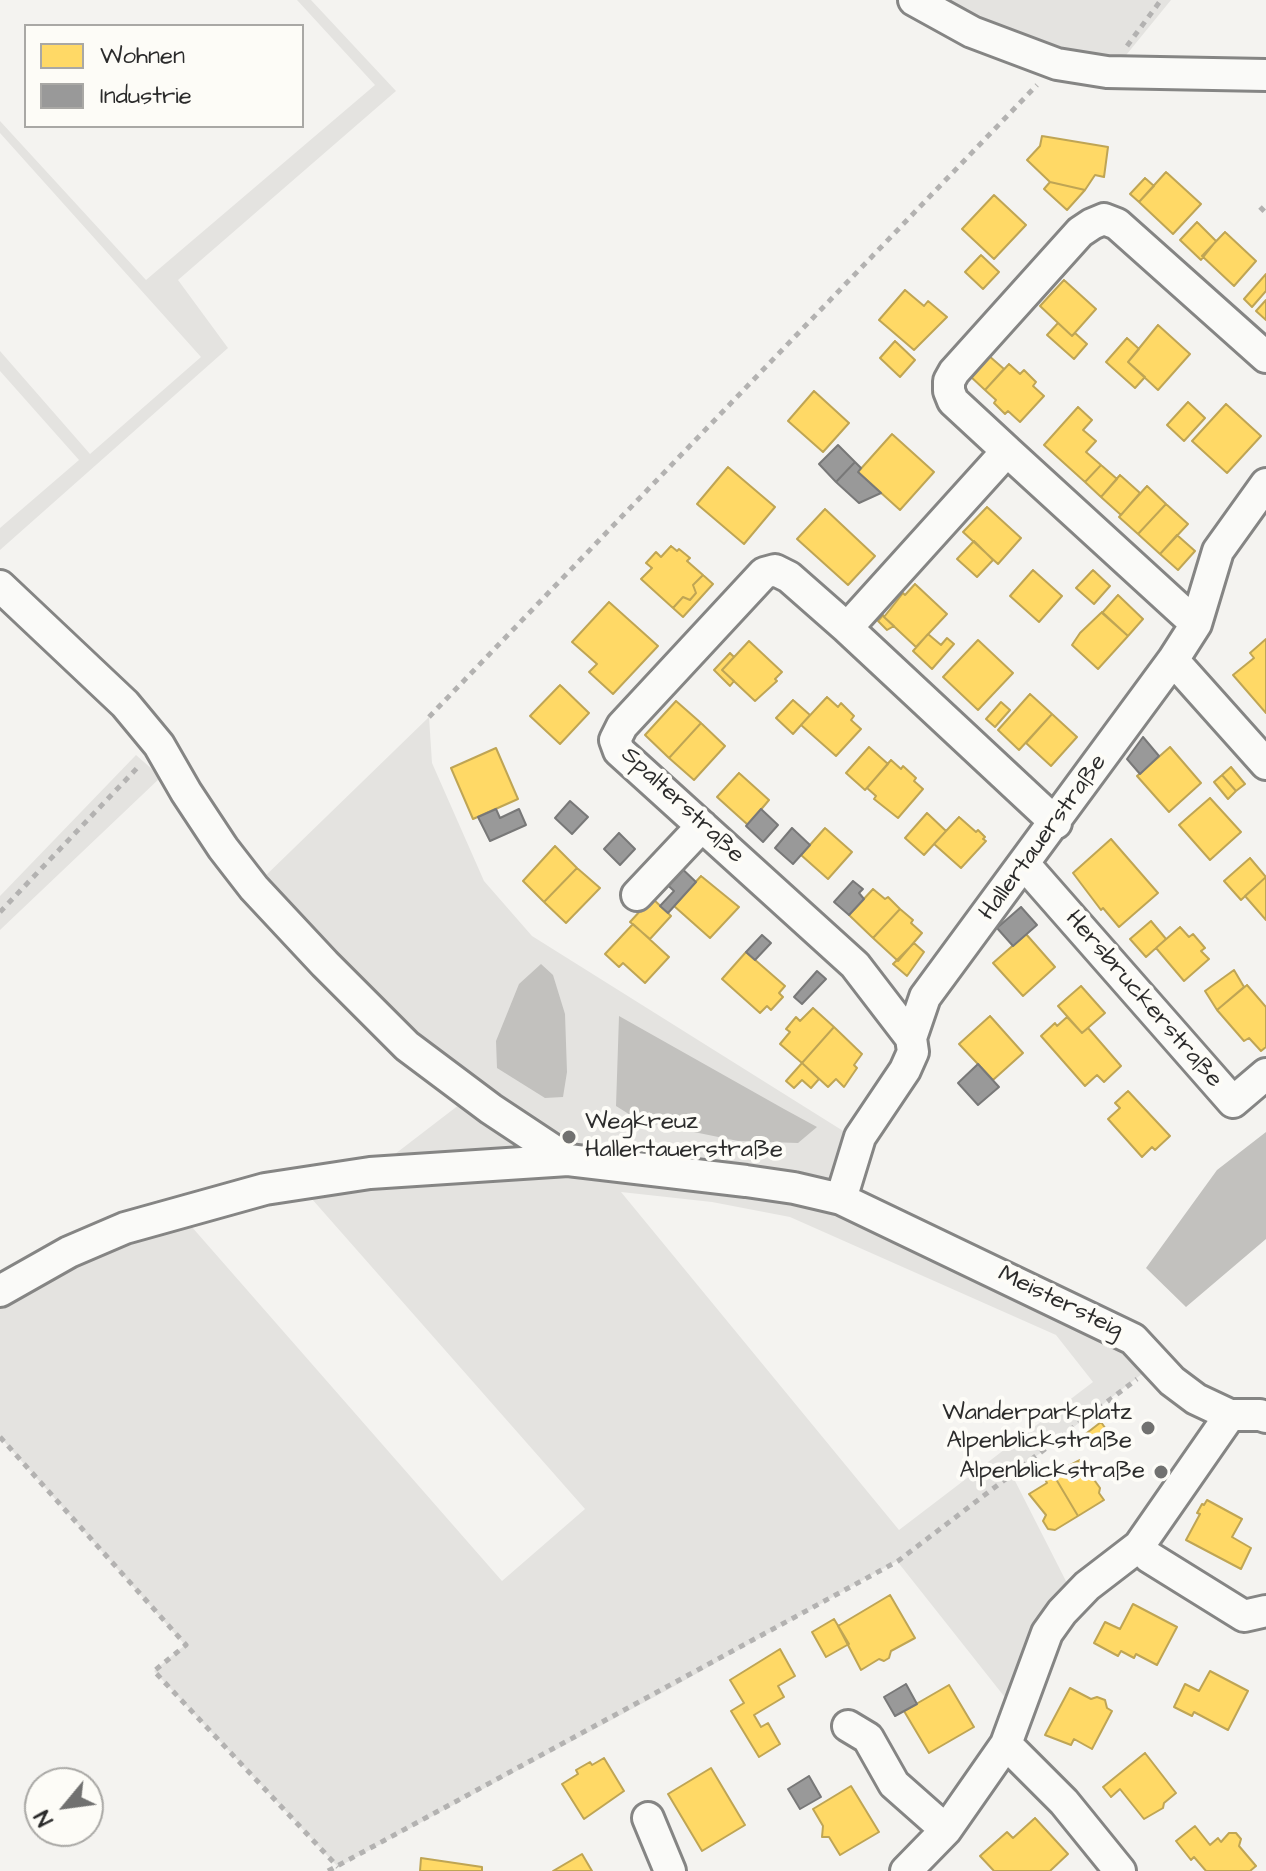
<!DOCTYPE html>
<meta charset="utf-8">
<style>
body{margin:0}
#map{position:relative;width:1266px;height:1871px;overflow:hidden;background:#f4f3f0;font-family:"Architects Daughter",sans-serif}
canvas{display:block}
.legend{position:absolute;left:24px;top:24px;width:280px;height:104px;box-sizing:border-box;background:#fdfcf7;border:2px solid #a9a8a5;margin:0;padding:10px 14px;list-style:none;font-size:24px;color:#2b2b2b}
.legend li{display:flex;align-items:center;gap:16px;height:40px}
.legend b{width:40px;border:2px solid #a9a8a5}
.north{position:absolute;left:24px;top:1767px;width:80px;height:80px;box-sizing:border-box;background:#fdfcf7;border:2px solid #a9a8a5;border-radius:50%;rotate:241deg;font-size:22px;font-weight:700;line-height:32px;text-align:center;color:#2b2b2b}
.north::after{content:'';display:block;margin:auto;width:28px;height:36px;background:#717170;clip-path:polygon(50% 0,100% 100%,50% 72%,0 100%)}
</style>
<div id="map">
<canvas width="1266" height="1871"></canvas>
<ul class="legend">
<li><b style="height:22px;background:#ffd966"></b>Wohnen</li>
<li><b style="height:22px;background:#999"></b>Industrie</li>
</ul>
<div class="north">N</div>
</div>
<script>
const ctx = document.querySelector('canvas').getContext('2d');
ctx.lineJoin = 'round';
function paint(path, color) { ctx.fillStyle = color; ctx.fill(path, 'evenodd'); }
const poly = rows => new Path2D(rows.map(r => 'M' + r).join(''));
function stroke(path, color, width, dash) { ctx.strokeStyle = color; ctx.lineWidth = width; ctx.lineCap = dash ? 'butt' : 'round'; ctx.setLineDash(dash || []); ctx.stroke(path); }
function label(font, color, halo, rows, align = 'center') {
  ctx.font = font + ' "Architects Daughter",sans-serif'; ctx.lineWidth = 8; ctx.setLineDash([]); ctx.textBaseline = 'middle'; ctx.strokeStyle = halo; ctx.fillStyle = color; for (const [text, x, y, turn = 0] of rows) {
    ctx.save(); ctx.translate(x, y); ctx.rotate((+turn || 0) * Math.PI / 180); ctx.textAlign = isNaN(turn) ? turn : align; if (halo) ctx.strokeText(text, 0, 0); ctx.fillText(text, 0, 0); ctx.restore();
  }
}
paint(poly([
 [297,0,311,0,396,91,178,280,228,348,0,550,0,528,79,460,0,371,0,351,90,454,201,357,0,133,0,121,146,280,375,85],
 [929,0,1171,0,1118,65,1067,57],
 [429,717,432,763,484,881,532,936,848,1134,831,1187,565,1147,437,1058,259,882],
 [136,755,161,777,0,930,0,896],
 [464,1101,527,1143,526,1160,382,1164],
 [546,1173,705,1182,825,1208,1127,1350,1147,1370,1012,1475,1071,1591,1011,1705,897,1561,671,1688,338,1867,154,1671,185,1645,0,1437,0,1300,37,1276,184,1218,502,1581,585,1509,304,1190],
 [621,1192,712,1202,790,1217,1056,1335,1093,1382,899,1530]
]), '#e4e3e0');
paint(poly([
 [541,964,553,975,565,1014,567,1072,563,1097,545,1098,497,1068,496,1041,519,984],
 [619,1016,784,1109,817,1127,798,1143,738,1141,640,1121,616,1106],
 [1266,1132,1266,1239,1186,1307,1146,1268,1217,1170]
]), '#c2c1be');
const homes = poly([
 [1042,136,1108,147,1104,177,1095,175,1085,190,1050,182,1027,160,1040,146,1042,136],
 [1166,172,1201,204,1173,234,1139,202,1166,172],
 [1145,178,1154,186,1139,202,1130,194,1145,178],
 [1050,182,1085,190,1067,210,1044,189,1050,182],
 [994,195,1026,225,994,259,962,229,994,195],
 [1197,222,1216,241,1201,260,1180,240,1197,222],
 [1225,232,1256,261,1234,286,1202,256,1225,232],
 [981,255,999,272,983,289,965,272,981,255],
 [1266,274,1266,291,1252,307,1244,299,1266,274],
 [1064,280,1096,309,1072,336,1040,306,1064,280],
 [905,290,924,306,928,301,947,317,914,350,879,320,905,290],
 [1266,300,1266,320,1256,311,1266,300],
 [1058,323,1072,336,1075,333,1087,344,1074,359,1047,335,1058,323],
 [1158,325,1190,354,1158,390,1128,362,1158,325],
 [1127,338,1139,349,1128,362,1145,377,1135,388,1106,362,1127,338],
 [895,341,915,360,900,377,880,358,895,341],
 [988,355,1004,369,985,390,970,376,988,355],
 [1009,364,1020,374,1024,370,1036,382,1033,386,1044,396,1020,422,1008,411,1005,414,994,403,996,400,985,390,1009,364],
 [814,391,849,423,823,452,788,421,814,391],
 [1188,402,1205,418,1184,441,1167,425,1188,402],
 [1226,404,1261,436,1227,473,1192,441,1226,404],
 [1078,407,1092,420,1083,430,1096,441,1086,452,1101,465,1085,482,1044,445,1078,407],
 [892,434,934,472,900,510,858,472,892,434],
 [1101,465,1117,479,1101,497,1085,482,1101,465],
 [728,467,775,507,744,544,697,504,728,467],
 [1120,475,1140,493,1121,515,1101,497,1120,475],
 [1147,486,1166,504,1138,534,1119,517,1147,486],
 [1166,504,1188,524,1160,554,1138,534,1166,504],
 [987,507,1021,538,998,564,963,532,987,507],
 [825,509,875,556,848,585,797,539,825,509],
 [1177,535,1195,551,1178,570,1160,554,1177,535],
 [974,541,993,560,977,577,957,559,974,541],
 [671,546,677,551,679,549,690,558,687,561,703,575,693,585,696,593,690,600,683,597,673,608,641,579,652,568,646,563,656,552,661,557,671,546],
 [1033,570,1062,596,1039,622,1010,596,1033,570],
 [1093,570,1110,586,1094,604,1076,588,1093,570],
 [703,575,713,584,683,617,673,608,683,597,690,600,696,593,693,585,703,575],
 [915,584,947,614,916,647,884,617,903,593,905,595,915,584],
 [1118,595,1143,619,1128,636,1102,613,1118,595],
 [609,602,658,646,613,694,589,672,597,664,572,642,609,602],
 [1102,612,1128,636,1098,669,1072,645,1080,633,1102,612],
 [883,615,884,617,894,626,887,630,878,621,883,615],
 [928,634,941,645,947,638,954,644,932,669,913,651,928,634],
 [1266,639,1266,713,1233,675,1254,658,1250,653,1266,639],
 [978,640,1013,673,978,710,943,677,978,640],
 [749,641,782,672,775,679,777,681,755,701,722,670,749,641],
 [730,653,734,657,722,670,734,681,730,686,714,670,730,653],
 [560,685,589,713,560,744,530,716,560,685],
 [1030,694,1052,714,1019,750,998,730,1030,694],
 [827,697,838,707,841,703,854,716,851,720,861,729,836,756,801,725,827,697],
 [793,700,810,715,793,734,776,718,793,700],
 [676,701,701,723,669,758,645,735,676,701],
 [1001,702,1010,710,995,727,986,719,1001,702],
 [1052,714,1077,737,1051,766,1026,743,1052,714],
 [701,723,725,746,694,780,669,758,701,723],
 [869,747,888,764,865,790,846,773,869,747],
 [1170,747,1201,783,1169,812,1137,776,1170,747],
 [496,748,518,799,473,819,451,768,496,748],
 [891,760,901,769,903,766,916,778,914,781,923,789,898,818,874,799,876,796,867,788,891,760],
 [1231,767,1245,784,1236,791,1222,775,1231,767],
 [739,773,769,800,748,825,717,797,739,773],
 [1222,775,1236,791,1228,799,1214,782,1222,775],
 [1210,798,1241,832,1210,860,1179,825,1210,798],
 [927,813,946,831,924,855,905,838,927,813],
 [959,817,976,832,978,830,985,837,983,839,986,841,961,868,934,844,959,817],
 [825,828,852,852,828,879,801,855,825,828],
 [1111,839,1158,893,1119,927,1103,908,1101,910,1073,873,1111,839],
 [555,846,577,868,544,902,523,881,555,846],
 [1250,858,1266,877,1241,900,1224,881,1250,858],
 [577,868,600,888,566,923,544,902,577,868],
 [701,876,739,907,710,938,674,906,701,876],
 [1266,877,1266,920,1245,896,1266,877],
 [873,889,885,899,888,897,900,909,873,938,849,915,873,889],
 [652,898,671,916,650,939,630,922,652,898],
 [900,909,913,920,911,923,922,933,898,961,873,938,900,909],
 [1151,921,1166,939,1146,957,1130,939,1151,921],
 [633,924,669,957,645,983,623,963,619,967,605,954,633,924],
 [1180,927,1189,937,1193,934,1205,948,1201,951,1209,959,1184,981,1156,948,1180,927],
 [1026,934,1055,967,1023,996,993,963,1026,934],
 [914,943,924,952,907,976,893,964,914,943],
 [746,952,785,986,779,993,783,997,771,1010,767,1006,760,1013,722,979,746,952],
 [1234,970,1244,987,1217,1010,1205,991,1234,970],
 [1247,985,1266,1007,1266,1047,1261,1051,1249,1038,1244,1041,1217,1010,1247,985],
 [1081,986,1105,1013,1082,1033,1058,1006,1081,986],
 [813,1008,834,1027,802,1063,780,1044,790,1032,786,1029,796,1017,800,1021,813,1008],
 [990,1016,1023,1053,993,1080,959,1044,990,1016],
 [1067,1017,1082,1033,1088,1028,1121,1066,1104,1082,1097,1075,1085,1086,1041,1036,1055,1023,1057,1026,1067,1017],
 [834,1027,862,1054,854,1065,857,1068,844,1087,836,1079,828,1087,802,1063,834,1027],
 [802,1063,819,1079,811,1088,802,1080,794,1088,786,1081,802,1063],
 [1128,1091,1170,1136,1155,1150,1152,1147,1142,1157,1108,1119,1120,1108,1115,1103,1128,1091],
 [1101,1422,1110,1435,1092,1449,1083,1436,1101,1422],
 [1080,1460,1100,1488,1099,1493,1104,1500,1078,1516,1053,1474,1080,1460],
 [1053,1474,1078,1516,1055,1530,1048,1529,1043,1521,1046,1515,1029,1494,1047,1483,1045,1479,1053,1474],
 [1207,1500,1242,1519,1232,1537,1251,1548,1241,1569,1186,1540,1200,1514,1197,1513,1202,1504,1204,1505,1207,1500],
 [890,1595,915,1638,891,1651,889,1658,884,1661,879,1659,861,1670,838,1626,890,1595],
 [1133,1604,1177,1627,1157,1665,1136,1654,1134,1658,1121,1651,1118,1656,1094,1643,1105,1622,1120,1629,1133,1604],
 [834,1619,849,1644,826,1657,812,1632,834,1619],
 [780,1649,795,1676,778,1686,784,1697,754,1715,761,1727,768,1723,780,1744,759,1757,731,1711,744,1703,730,1680,780,1649],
 [1210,1671,1248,1691,1228,1730,1194,1712,1192,1716,1174,1707,1185,1684,1199,1691,1210,1671],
 [949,1685,974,1727,929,1753,904,1711,949,1685],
 [1070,1688,1091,1699,1097,1697,1105,1700,1107,1708,1112,1711,1092,1749,1074,1739,1071,1745,1045,1735,1070,1688],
 [1145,1753,1176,1793,1164,1803,1163,1808,1144,1819,1120,1789,1111,1797,1103,1787,1145,1753],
 [604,1758,624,1791,584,1819,562,1784,578,1774,576,1770,590,1762,592,1765,604,1758],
 [711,1768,745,1825,702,1851,668,1794,711,1768],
 [851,1786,879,1832,840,1855,829,1837,822,1837,823,1826,813,1809,851,1786],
 [1035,1818,1068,1854,1050,1871,994,1871,980,1856,1007,1832,1013,1838,1035,1818],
 [1195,1826,1210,1845,1218,1838,1221,1842,1229,1833,1236,1833,1241,1839,1239,1846,1256,1866,1250,1871,1206,1871,1194,1857,1191,1860,1176,1841,1195,1826],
 [582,1854,592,1871,553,1871,582,1854],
 [421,1858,482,1867,482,1871,420,1871,421,1858]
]);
paint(homes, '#ffd966');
stroke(homes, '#bfa554', 2);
const industry = poly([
 [838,445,855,462,836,482,819,464,838,445],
 [855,462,861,468,858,472,881,493,859,503,836,482,855,462],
 [1143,737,1159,756,1140,774,1127,759,1143,737],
 [570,801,588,817,572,834,555,818,570,801],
 [496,809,500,818,519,809,526,825,490,841,478,817,496,809],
 [761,809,778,825,763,842,746,826,761,809],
 [792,828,810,845,793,864,775,848,792,828],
 [619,833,635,849,620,865,604,849,619,833],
 [675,862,696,882,668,913,660,906,674,891,660,878,675,862],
 [853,881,863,889,859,893,864,899,849,915,834,902,853,881],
 [1021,907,1037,925,1013,946,997,928,1021,907],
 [762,935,771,943,755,960,746,952,762,935],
 [817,971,826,979,802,1004,794,997,817,971],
 [978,1064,999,1087,978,1105,958,1083,978,1064],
 [906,1684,917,1704,895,1716,884,1697,906,1684],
 [809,1776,821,1797,800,1809,788,1789,809,1776]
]);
paint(industry, '#999');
stroke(industry, '#787878', 2);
const minor = poly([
 [914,0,972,32,1057,64,1107,72,1266,75],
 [1007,451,1196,624],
 [0,586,125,704,159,745,186,792,223,848,254,888,325,964,407,1046,491,1109,568,1160],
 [847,628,1056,823],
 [1173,660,1266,764],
 [1025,865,1233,1102,1266,1074],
 [637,895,702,826],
 [911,1038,855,965,619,751,615,740,622,726,764,573,775,570,789,577,847,628,1007,451,953,401,949,391,949,381,954,372,1080,232,1092,224,1104,219,1117,224,1266,357],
 [841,1199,860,1137,905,1070,913,1052,911,1038,925,997,1173,660,1196,624,1218,551,1266,484],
 [0,1291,69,1252,125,1228,265,1189,370,1173,568,1160,746,1181,794,1188,841,1199,1133,1339,1172,1381,1196,1399,1230,1415,1260,1415,1266,1417],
 [1139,1546,1149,1557,1244,1616,1266,1611],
 [848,1726,868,1738,894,1784,946,1830],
 [1006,1744,1064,1802,1120,1871],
 [648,1818,670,1871],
 [906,1871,946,1830,1006,1744,1047,1633,1062,1612,1087,1586,1139,1546,1230,1415]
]);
stroke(minor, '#858584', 36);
stroke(poly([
 [1127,46,1161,0],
 [1260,207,1266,213],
 [429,717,1037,85],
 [0,912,140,765],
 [0,1437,186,1645,154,1671,338,1867],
 [328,1871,898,1561,1137,1379]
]), '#b3b2b1', 5, [6, 6]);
stroke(minor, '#fafaf8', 30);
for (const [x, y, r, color] of [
 [569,1137,8,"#717170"],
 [1148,1428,8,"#717170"],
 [1161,1472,8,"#717170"]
]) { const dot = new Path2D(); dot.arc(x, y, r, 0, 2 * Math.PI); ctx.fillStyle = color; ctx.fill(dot); stroke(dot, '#fdfcf7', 3); }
label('24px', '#2b2b2b', '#fdfcf7', [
 ["Spalterstraße",682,806,43],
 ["Hallertauerstraße",1044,838,-54],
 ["Hersbruckerstraße",1143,1000,49],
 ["Meistersteig",1060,1303,26]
]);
label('24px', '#2b2b2b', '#fdfcf7', [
 ["Wegkreuz",585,1123,"left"],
 ["Hallertauerstraße",585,1151,"left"],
 ["Wanderparkplatz",1132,1414],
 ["Alpenblickstraße",1132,1442],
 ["Alpenblickstraße",1145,1472]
], 'right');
</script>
